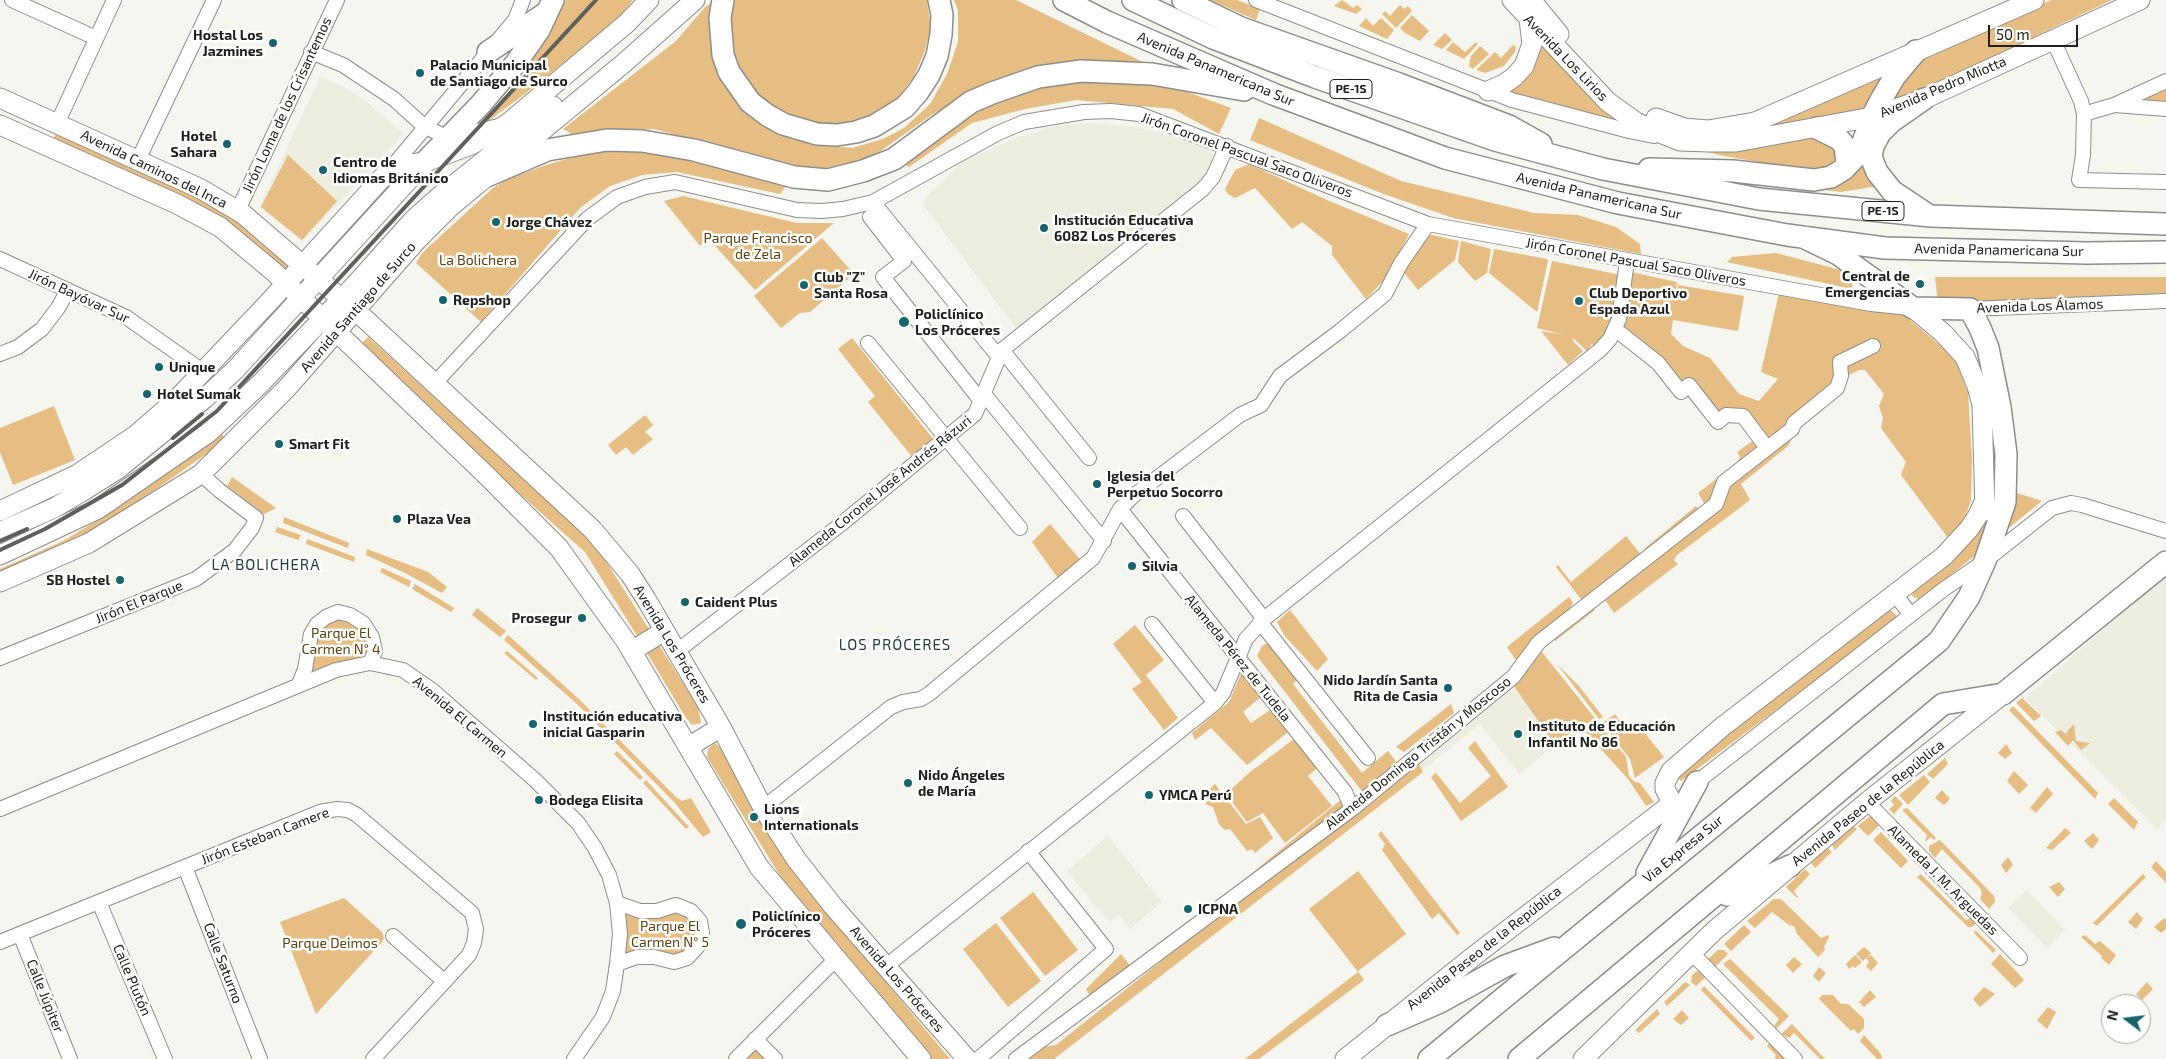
<!DOCTYPE html>
<meta charset="utf-8">
<style>
body{margin:0}
#map{position:relative;width:2166px;height:1059px;overflow:hidden;background:#f5f6f0;font-family:"Exo 2",sans-serif}
canvas{display:block}
.north{position:absolute;left:2101px;top:994px;width:50px;height:50px;box-sizing:border-box;background:#fffffe;border:1px solid #a6a6a4;border-radius:50%;rotate:285deg;font-size:14px;font-weight:700;line-height:20px;text-align:center;color:#20211e}
.north::after{content:'';display:block;margin:auto;width:18px;height:22px;background:#16646c;clip-path:polygon(50% 0,100% 100%,50% 72%,0 100%)}
.scale{position:absolute;left:1988px;top:25px;width:90px;height:22px;box-sizing:border-box;border:2px solid #20211e;border-top:0;padding-left:6px;font-size:15px;line-height:18px;white-space:nowrap;color:#20211e;-webkit-text-stroke:4px #fffffe;paint-order:stroke}
</style>
<div id="map">
<canvas width="2166" height="1059"></canvas>
<div class="north">N</div>
<div class="scale">50 m</div>
</div>
<script>
const ctx = document.querySelector('canvas').getContext('2d');
ctx.lineJoin = 'round';
function paint(path, color) { ctx.fillStyle = color; ctx.fill(path, 'evenodd'); }
const poly = rows => new Path2D(rows.map(r => 'M' + r).join(''));
function stroke(path, color, width, dash) { ctx.strokeStyle = color; ctx.lineWidth = width; ctx.lineCap = dash ? 'butt' : 'round'; ctx.setLineDash(dash || []); ctx.stroke(path); }
function label(font, color, halo, rows, align = 'center') {
  ctx.font = font + ' "Exo 2",sans-serif'; ctx.lineWidth = 5; ctx.setLineDash([]); ctx.textBaseline = 'middle'; ctx.strokeStyle = halo; ctx.fillStyle = color; for (const [text, x, y, turn = 0] of rows) {
    ctx.save(); ctx.translate(x, y); ctx.rotate((+turn || 0) * Math.PI / 180); ctx.textAlign = isNaN(turn) ? turn : align; if (halo) ctx.strokeText(text, 0, 0); ctx.fillText(text, 0, 0); ctx.restore();
  }
}
paint(poly([
 [320,77,340,85,366,101,404,134,302,242,259,207],
 [1091,123,1128,126,1156,131,1210,148,1213,156,1211,165,1203,178,1185,197,1017,330,924,206,924,199,963,161,1013,139,1055,126],
 [2166,575,2166,820,2157,829,2025,698],
 [1511,682,1555,745,1519,774,1480,724,1423,770,1418,756],
 [1108,836,1162,902,1130,929,1119,915,1109,922,1067,871],
 [2027,890,2065,930,2047,948,2008,908]
]), '#edeee0');
paint(poly([
 [566,0,633,0,617,20,526,93,484,124,481,123,482,120,519,83],
 [733,0,927,0,931,28,924,53,913,78,898,98,878,114,858,123,836,126,812,124,789,116,769,105,752,90,738,71,732,50,729,26],
 [954,0,1016,0,1149,65,1081,61,1019,72,993,82,933,114,855,169,819,175,654,129,572,134,563,129,676,41,705,7,713,2,720,74,822,145,852,148,883,139,904,128,930,104,947,74,958,42,958,10],
 [1210,0,1237,0,1260,9,1256,20],
 [1342,0,1353,8,1357,5,1362,9,1356,14,1334,6],
 [2051,0,2112,0,2044,32,1965,75,1890,105,1905,73,1923,60],
 [1400,5,1404,9,1408,6,1412,11,1396,28,1382,14,1385,11,1390,16],
 [1412,15,1429,31,1420,41,1405,33,1400,28],
 [1366,18,1373,26,1381,18,1394,30,1387,39,1359,26],
 [1445,33,1452,40,1442,49,1433,45],
 [1540,40,1627,124,1509,93,1508,87],
 [1453,42,1465,52,1476,42,1478,44,1464,59,1446,50],
 [1513,45,1516,47,1515,52,1504,66,1485,73,1476,70,1495,52,1501,58],
 [1480,46,1489,54,1473,69,1469,66,1471,56],
 [1889,68,1866,111,1766,130,1768,123],
 [1082,79,1130,80,1182,90,1231,108,1219,134,1173,109,1076,100,1025,109,972,123,909,167,902,163,987,102,1040,84],
 [2166,85,2166,106,2136,104,2135,99],
 [1259,118,1401,181,1534,213,1578,215,1616,227,1640,244,1641,254,1453,218,1381,193,1250,140],
 [57,131,195,194,237,218,293,265,286,273,53,140],
 [1822,135,1834,142,1837,158,1833,165,1813,171,1724,156,1699,150],
 [621,148,669,151,786,186,780,194,677,172,642,175,610,186,580,208,481,322,416,263,422,253,493,188,508,179,546,165,591,152],
 [288,155,337,201,302,240,261,207],
 [1864,155,1886,190,1872,187,1841,192,1799,187],
 [1249,164,1327,200,1409,234,1388,276,1366,299,1332,255,1332,246,1302,222,1292,229,1255,188,1235,198,1228,194,1225,189,1235,170],
 [683,196,797,223,834,223,755,290,708,238,700,246,664,201],
 [1432,235,1459,241,1455,260,1418,290,1402,270,1427,236],
 [822,238,854,274,810,312,800,313,781,328,754,296],
 [1461,241,1491,249,1487,273,1475,281,1458,262],
 [1494,249,1547,259,1548,261,1537,312,1489,273],
 [1776,253,1852,273,1852,289,1727,262,1732,257],
 [1552,261,1616,274,1619,276,1612,320,1606,334,1596,347,1592,344,1587,351,1573,338,1573,341,1583,351,1568,365,1541,331,1564,335,1537,328],
 [1631,272,1677,282,1675,299,1678,285,1744,296,1738,331,1673,320,1671,334,1683,346,1710,358,1739,394,1759,401,1778,379,1761,372,1779,293,1903,314,1954,357,1968,392,1972,459,1971,500,1964,521,1948,538,1901,475,1906,462,1881,428,1883,418,1879,406,1884,394,1865,370,1859,370,1841,379,1766,443,1746,414,1716,415,1619,331],
 [1935,277,2166,277,2166,296,1938,303],
 [368,337,595,544,650,631,639,639,585,552,432,416,360,345],
 [852,338,934,440,913,458,868,402,875,396,838,349],
 [54,406,75,460,13,485,0,452,0,428],
 [645,415,653,425,645,432,653,439,633,455,626,447,616,455,608,445],
 [222,434,224,437,209,452,122,513,67,546,33,562,0,572,0,569,63,541,118,508],
 [1794,435,1788,446,1741,484,1750,500,1677,555,1674,560,1678,564,1614,613,1603,597,1724,499,1730,487,1746,468],
 [1758,437,1765,447,1705,505,1698,493,1736,464,1740,457,1737,452],
 [232,477,276,508,264,514,227,486],
 [2001,488,2042,501,1920,600,1912,596,1914,588,1986,513,1994,489],
 [1696,506,1700,512,1646,552,1644,549],
 [284,517,349,543,348,548,283,523],
 [1050,524,1083,563,1060,581,1032,542],
 [277,527,301,535,298,540,275,532],
 [1626,536,1642,556,1586,600,1581,599,1556,567,1558,565,1571,582],
 [307,539,355,557,354,562,306,544],
 [367,549,428,572,447,587,442,593,405,573,366,555],
 [382,568,411,581,409,587,380,572],
 [415,584,454,608,451,612,412,589],
 [1569,597,1573,603,1561,622,1523,660,1515,659,1507,647],
 [1885,605,1899,618,1681,781,1674,774],
 [477,608,506,631,500,637,472,615],
 [1593,608,1595,610,1555,641,1553,637],
 [1290,610,1328,659,1317,671,1284,635,1277,622],
 [343,617,366,633,369,660,338,664,309,673,312,650,320,630,331,618],
 [1135,625,1164,660,1146,675,1178,718,1164,730,1132,689,1142,682,1113,644],
 [508,635,580,700,676,797,682,801,691,798,711,832,703,837,673,801,577,704,504,640],
 [1269,642,1299,678,1293,684,1362,773,1388,751,1400,767,1364,794,1257,656,1262,646],
 [659,645,698,707,701,723,692,725,686,718,647,653],
 [507,651,538,678,536,680,504,653],
 [1541,651,1626,757,1629,776,1635,782,1640,783,1654,802,1646,806,1628,779,1580,726,1555,745,1511,682],
 [1557,664,1579,686,1603,717,1599,719],
 [1243,669,1263,695,1243,712,1251,723,1273,708,1288,732,1247,765,1211,728,1195,740,1192,733,1229,702],
 [2022,698,2041,716,2034,721,2016,703],
 [1451,704,1454,713,1404,752,1396,747],
 [2013,706,2098,793,2095,799,2009,710],
 [1615,714,1622,724,1628,722,1634,730,1639,726,1664,757,1635,778,1630,759,1602,723],
 [2074,724,2076,741,2090,743,2081,750,2073,740,2068,746,2055,732,2061,730,2069,737,2066,733],
 [1294,739,1317,768,1308,776,1332,806,1285,843,1263,813,1247,822,1226,794,1250,772],
 [1475,741,1508,787,1461,821,1431,777,1436,773,1460,803,1491,776,1468,748],
 [715,743,724,751,805,885,950,1059,931,1059,787,887,707,757,708,749],
 [2006,744,2012,753,2005,759,1998,753],
 [617,751,643,777,640,780,614,754],
 [1416,758,1423,772,1054,1059,1019,1059,1032,1049,1056,1045],
 [1945,758,1948,764,1933,779,1927,774],
 [2014,771,2028,785,2019,794,2007,781],
 [1924,775,1930,782,1908,805,1899,795],
 [646,780,689,827,686,829,643,783],
 [1215,784,1246,824,1260,817,1273,838,1255,853,1252,849,1247,851,1230,829,1225,830,1219,824,1213,807,1205,804,1209,800,1205,794],
 [2047,787,2053,794,2036,813,2030,808],
 [1942,790,1950,799,1944,805,1935,798],
 [1895,796,1903,804,1894,814,1889,809,1894,805,1891,801],
 [1343,798,1348,806,1250,881,1250,875],
 [2114,798,2138,822,2134,830,2108,804],
 [1907,808,1936,838,1934,840,1931,837,1925,842,1927,835,1902,810],
 [1874,813,1883,822,1868,836,1858,826],
 [1852,825,1857,829,1835,850,1832,845],
 [2065,828,2071,833,2052,850,2046,848],
 [1381,831,1460,933,1457,935,1439,913,1432,919,1382,850,1385,844,1378,835],
 [1881,832,1908,861,1901,868,1873,840],
 [2093,833,2099,840,2092,849,2084,841],
 [1940,840,1994,896,1995,902,1989,909,1980,899,1982,893,1980,888,1942,849,1935,858,1929,851,1929,846],
 [1827,847,1832,852,1815,868,1811,863],
 [2008,857,2013,865,2006,873,2001,865],
 [2156,861,2166,872,2166,883,2151,867],
 [1805,869,1810,874,1794,891,1798,897,1797,898,1786,887],
 [1358,871,1406,934,1358,971,1364,980,1259,1059,1245,1059,1358,972,1309,909],
 [1921,874,1966,920,1973,917,1981,919,1972,927,1968,927,1917,877],
 [2143,874,2146,877,2097,926,2093,923],
 [2059,882,2065,889,2058,897,2049,887],
 [1033,892,1078,950,1045,976,1000,918],
 [344,898,382,932,384,938,382,942,316,1014,280,922],
 [1774,899,1781,899,1821,938,1828,935,1829,937,1824,947,1825,950,1818,957,1797,934,1794,926,1789,925,1772,912,1755,928,1747,921],
 [627,912,644,918,673,913,685,916,693,926,693,938,687,949,676,954,666,956,652,950,638,951,626,956,624,952,624,916],
 [2137,912,2143,919,2136,929,2128,922],
 [2164,918,2166,920,2166,929,2161,933,2154,927],
 [996,923,1041,981,1008,1007,963,949],
 [1744,925,1751,932,1731,951,1724,944],
 [1975,930,1996,950,1993,953,1974,933],
 [2085,935,2095,944,2100,941,2116,955,2109,965,2101,958,2102,956,2081,937],
 [1864,947,1871,953,1867,958,1871,955,1878,963,1871,971,1866,966,1869,962,1866,958,1863,961,1856,954],
 [1718,950,1724,950,1728,954,1715,967,1708,959],
 [1121,954,1131,967,1091,998,1086,989],
 [2000,954,2024,980,2015,988,1991,964],
 [1855,955,1862,962,1855,968,1853,966,1849,969,1846,964],
 [1794,957,1802,964,1793,973,1786,965],
 [1730,959,1789,1016,1776,1029,1774,1026,1779,1019,1723,964],
 [1819,967,1826,973,1819,982,1813,976],
 [1701,968,1708,975,1696,986,1691,982,1692,975],
 [1685,982,1690,985,1667,1006,1664,1002],
 [2147,982,2153,989,2142,1000,2136,994],
 [1704,986,1755,1038,1751,1041,1701,990],
 [1984,987,1995,994,1980,1007,1973,999],
 [1870,990,1876,997,1864,1007,1859,1002],
 [1822,995,1833,995,1841,1004,1848,1004,1864,1019,1864,1028,1858,1034,1854,1029,1851,1031,1819,999],
 [2048,1007,2056,1012,2047,1029,2037,1020],
 [1657,1009,1660,1014,1639,1033,1635,1030],
 [1682,1010,1689,1018,1681,1025,1673,1019],
 [1792,1024,1825,1059,1820,1059,1794,1033,1789,1038,1781,1034],
 [1864,1035,1881,1054,1882,1059,1877,1059,1860,1041],
 [755,1039,775,1059,736,1059],
 [1771,1040,1788,1059,1775,1059,1776,1055,1767,1046]
]), '#e6bd82');
const minor = poly([
 [12,0,96,38],
 [1256,0,1512,100,1629,131,1654,136],
 [2053,40,2081,101,2084,114,2083,155,2079,180,2166,182],
 [311,52,343,65,394,99,425,127,449,138,494,127],
 [2115,105,2166,109],
 [2084,114,2114,105,2166,81],
 [57,124,114,0],
 [138,160,214,0],
 [392,167,515,20,523,0],
 [873,202,998,356],
 [238,210,337,0],
 [870,217,904,261,883,277,981,401],
 [0,259,126,317,204,372],
 [1970,309,2166,301],
 [1615,329,1658,363,1681,392,1689,385,1718,422,1726,415,1743,416,1767,448],
 [868,343,1020,528],
 [1002,350,1089,458],
 [0,354,18,347,42,329,58,308,68,290],
 [435,383,587,219,617,197,645,187,675,182,797,210,822,211,843,209,873,202,998,133,1024,122,1084,112,1111,111,1139,114,1428,224,1871,304,1910,308],
 [984,394,1104,541],
 [1120,509,1345,792,1352,809],
 [1183,516,1264,619],
 [1894,593,1911,615],
 [1260,622,1368,758],
 [1152,624,1215,703],
 [676,652,840,525,975,414,1002,350,1203,189,1213,177,1227,146],
 [0,658,196,579,235,550,252,528,256,518,220,491,201,474],
 [299,684,305,669,311,634,317,624,326,617,338,612,350,615,363,623,372,637,375,651,370,663],
 [1692,786,1944,589,1985,561,2052,508,2071,503,2082,505,2166,531],
 [1867,802,2020,958],
 [763,808,891,707,903,702,921,699,929,694,1093,558,1120,509,1132,497,1240,415,1261,405,1280,376,1340,331,1385,294,1401,263,1428,224],
 [0,809,336,670,370,663,403,670,432,690,535,780,578,823,595,848,609,875,617,903,620,934,617,964,613,991,603,1017,574,1059],
 [185,867,260,1059],
 [99,902,165,1059],
 [617,903,640,911,657,911,676,905,691,911,700,921,702,933,698,946,687,958,674,962,654,957,637,957,617,964],
 [20,934,70,1059],
 [393,936,444,981],
 [0,942,320,812,337,809,348,810,357,815,472,913,476,929,474,943,469,955,373,1059],
 [1692,953,1795,1059],
 [885,967,1215,703,1223,693,1246,639,1264,619,1600,350,1610,339,1619,319,1627,261],
 [755,1039,775,1059],
 [736,1059,836,959],
 [978,1059,1106,949,1028,851],
 [1016,1059,1352,809,1513,677,1539,642,1716,504,1724,482,1792,429,1794,423,1837,388,1841,376,1840,362,1873,346]
]);
const major = poly([
 [1512,0,1608,102,1636,122,1650,129,1680,141,1709,142,1736,142,1872,117,1924,99,2140,0],
 [1531,0,1559,34],
 [1488,91,1504,84,1514,77,1524,66,1532,44,1529,19],
 [0,98,201,189,243,214,366,320,592,529,630,574,646,599,721,727,763,808,796,859,833,906,967,1059],
 [1656,118,1684,128,1708,130,1755,122,2034,0],
 [0,125,177,204,220,227,274,272,485,474,559,548,625,640,759,867,921,1059],
 [1913,308,1943,333,1965,357,1977,386,1982,405,1985,511],
 [0,511,78,474,136,435,175,401,270,301,392,167,425,162,471,145,507,124,627,23,649,0],
 [0,532,54,508,83,491,118,469,204,399,235,370,425,162],
 [0,555,98,509,208,433,261,383,353,287,414,219,441,195,553,106],
 [0,582,89,543,201,474,287,388,417,240,450,207,624,63,695,0],
 [632,651,664,631],
 [690,746,721,727],
 [1345,1059,1474,956,1665,809,1672,802,1665,789,1665,783,1671,771,1722,727,1944,556,1969,529,1977,517,1985,500],
 [1583,1059,1715,930,1867,802,2003,694]
]);
const highway = poly([
 [723,0,720,18,723,55,729,72,750,102,767,115,783,124,817,134,837,135,856,132,874,126,905,107,918,92,929,75,937,56,941,35,942,15,939,0],
 [1064,0,1107,22,1273,94,1445,158,1618,203,1787,235,1885,248,2087,253,2166,252],
 [1133,0,1213,38,1315,77,1495,140,1603,169,1759,199,1931,216,2166,224],
 [1183,0,1241,28,1399,84,1509,126,1541,144],
 [488,52,546,13],
 [1924,99,1891,122,1880,133,1873,146,1871,157,1877,172,1892,191,1928,215],
 [1817,128,1839,139,1845,146,1847,163,1844,169],
 [425,162,480,105,516,63,539,30,553,0],
 [1649,169,1733,171,1814,180,1831,177,1844,169,1859,153,1872,117,1882,98,1895,76,1916,51],
 [489,175,547,150,607,140,642,141,694,150,794,177,828,180,863,171,894,159,971,102,992,93,1038,77,1081,71,1152,74,1244,90],
 [1647,873,1697,782],
 [1727,895,1790,866],
 [1387,1025,1440,1002,1505,966,1554,948],
 [1429,1059,1939,641,1969,597,1985,561,2005,502,2006,454,2000,407,1988,348,1980,328,1970,309,1913,308,1838,254,1803,237],
 [1519,1059,1943,704,2003,694,2166,562]
]);
stroke(minor, '#8d8e88', 16);
stroke(major, '#8d8e88', 21);
stroke(highway, '#8d8e88', 24);
stroke(minor, '#fff', 14);
stroke(major, '#fff', 19);
stroke(highway, '#fff', 21);
stroke(poly([
 [173,438,202,414],
 [0,541,27,529],
 [0,550,45,529,122,485,217,411,596,0]
]), '#5f605c', 4);
for (const [x, y, r, color] of [
 [273,43,5,"#16646c"],
 [420,73,5,"#16646c"],
 [227,144,5,"#16646c"],
 [323,170,5,"#16646c"],
 [496,222,5,"#16646c"],
 [1044,228,5,"#16646c"],
 [1920,284,5,"#16646c"],
 [804,285,5,"#16646c"],
 [443,300,5,"#16646c"],
 [1579,301,5,"#16646c"],
 [904,322,6,"#16646c"],
 [159,367,5,"#16646c"],
 [147,394,5,"#16646c"],
 [279,444,5,"#16646c"],
 [1097,484,5,"#16646c"],
 [397,519,5,"#16646c"],
 [1132,566,5,"#16646c"],
 [120,580,5,"#16646c"],
 [685,602,5,"#16646c"],
 [582,618,5,"#16646c"],
 [1448,688,5,"#16646c"],
 [533,724,5,"#16646c"],
 [1518,734,5,"#16646c"],
 [908,783,5,"#16646c"],
 [1149,795,5,"#16646c"],
 [539,800,5,"#16646c"],
 [754,817,5,"#16646c"],
 [1188,909,5,"#16646c"],
 [741,924,6,"#16646c"]
]) { const dot = new Path2D(); dot.arc(x, y, r, 0, 2 * Math.PI); ctx.fillStyle = color; ctx.fill(dot); stroke(dot, '#fffffe', 2); }
for (const [x, y, w] of [
 [1351,89,42],
 [1883,211,42]
]) { const box = new Path2D(); box.roundRect(x - w / 2, y - 9.5, w, 19, 4); ctx.fillStyle = '#fffffe'; ctx.fill(box); stroke(box, '#20211e', 1); }
label('bold 12px', '#20211e', null, [
 ["PE-1S",1351,89],
 ["PE-1S",1883,211]
]);
label('bold 14px', '#20211e', '#fffffe', [
 ["Hostal Los",263,35,"right"],
 ["Jazmines",263,51,"right"],
 ["Palacio Municipal",430,65],
 ["de Santiago de Surco",430,81],
 ["Hotel",217,136,"right"],
 ["Sahara",217,152,"right"],
 ["Centro de",333,162],
 ["Idiomas Británico",333,178],
 ["Institución Educativa",1054,220],
 ["6082 Los Próceres",1054,236],
 ["Jorge Chávez",506,222],
 ["Central de",1910,276,"right"],
 ["Emergencias",1910,292,"right"],
 ["Club \"Z\"",814,277],
 ["Santa Rosa",814,293],
 ["Club Deportivo",1589,293],
 ["Espada Azul",1589,309],
 ["Repshop",453,300],
 ["Policlínico",915,314],
 ["Los Próceres",915,330],
 ["Unique",169,367],
 ["Hotel Sumak",157,394],
 ["Smart Fit",289,444],
 ["Iglesia del",1107,476],
 ["Perpetuo Socorro",1107,492],
 ["Plaza Vea",407,519],
 ["Silvia",1142,566],
 ["SB Hostel",110,580,"right"],
 ["Caident Plus",695,602],
 ["Prosegur",572,618,"right"],
 ["Nido Jardín Santa",1438,680,"right"],
 ["Rita de Casia",1438,696,"right"],
 ["Institución educativa",543,716],
 ["inicial Gasparin",543,732],
 ["Instituto de Educación",1528,726],
 ["Infantil No 86",1528,742],
 ["Nido Ángeles",918,775],
 ["de María",918,791],
 ["YMCA Perú",1159,795],
 ["Bodega Elisita",549,800],
 ["Lions",764,809],
 ["Internationals",764,825],
 ["ICPNA",1198,909],
 ["Policlínico",752,916],
 ["Próceres",752,932]
], 'left');
label('14px', '#20211e', '#fffffe', [
 ["Avenida Los Lirios",1566,58,46],
 ["Avenida Panamericana Sur",1216,69,23],
 ["Avenida Pedro Miotta",1943,87,-23],
 ["Jirón Loma de los Crisantemos",287,105,-65],
 ["Jirón Coronel Pascual Saco Oliveros",1247,155,20],
 ["Avenida Caminos del Inca",154,169,26],
 ["Avenida Panamericana Sur",1599,196,13],
 ["Avenida Panamericana Sur",1999,250,1],
 ["Jirón Coronel Pascual Saco Oliveros",1636,262,10],
 ["Jirón Bayóvar Sur",79,296,25],
 ["Avenida Los Álamos",2040,306,-2],
 ["Avenida Santiago de Surco",358,307,-49],
 ["Alameda Coronel José Andrés Rázuri",880,491,-39],
 ["Jirón El Parque",139,602,-22],
 ["Avenida Los Próceres",672,644,59],
 ["Alameda Pérez de Tudela",1238,658,51],
 ["Avenida El Carmen",460,717,40],
 ["Alameda Domingo Tristán y Moscoso",1418,753,-39],
 ["Avenida Paseo de la República",1868,803,-39],
 ["Jirón Esteban Camere",265,836,-21],
 ["Via Expresa Sur",1683,849,-39],
 ["Alameda J. M. Arguedas",1943,880,45],
 ["Avenida Paseo de la República",1484,948,-38],
 ["Calle Saturno",223,963,69],
 ["Avenida Los Próceres",897,979,49],
 ["Calle Plutón",132,980,67],
 ["Calle Júpiter",45,996,68]
]);
label('14px', '#5f4212', '#fffffe', [
 ["Parque Francisco",758,238],
 ["de Zela",758,254],
 ["La Bolichera",478,260],
 ["Parque El",341,633],
 ["Carmen N° 4",341,649],
 ["Parque El",670,926],
 ["Carmen N° 5",670,942],
 ["Parque Deimos",330,943]
]);
ctx.letterSpacing = '1px';
label('15px', '#1c3e41', '#fffffe', [
 ["LA BOLICHERA",266,565],
 ["LOS PRÓCERES",895,645]
]);
ctx.letterSpacing = '0px';
</script>
